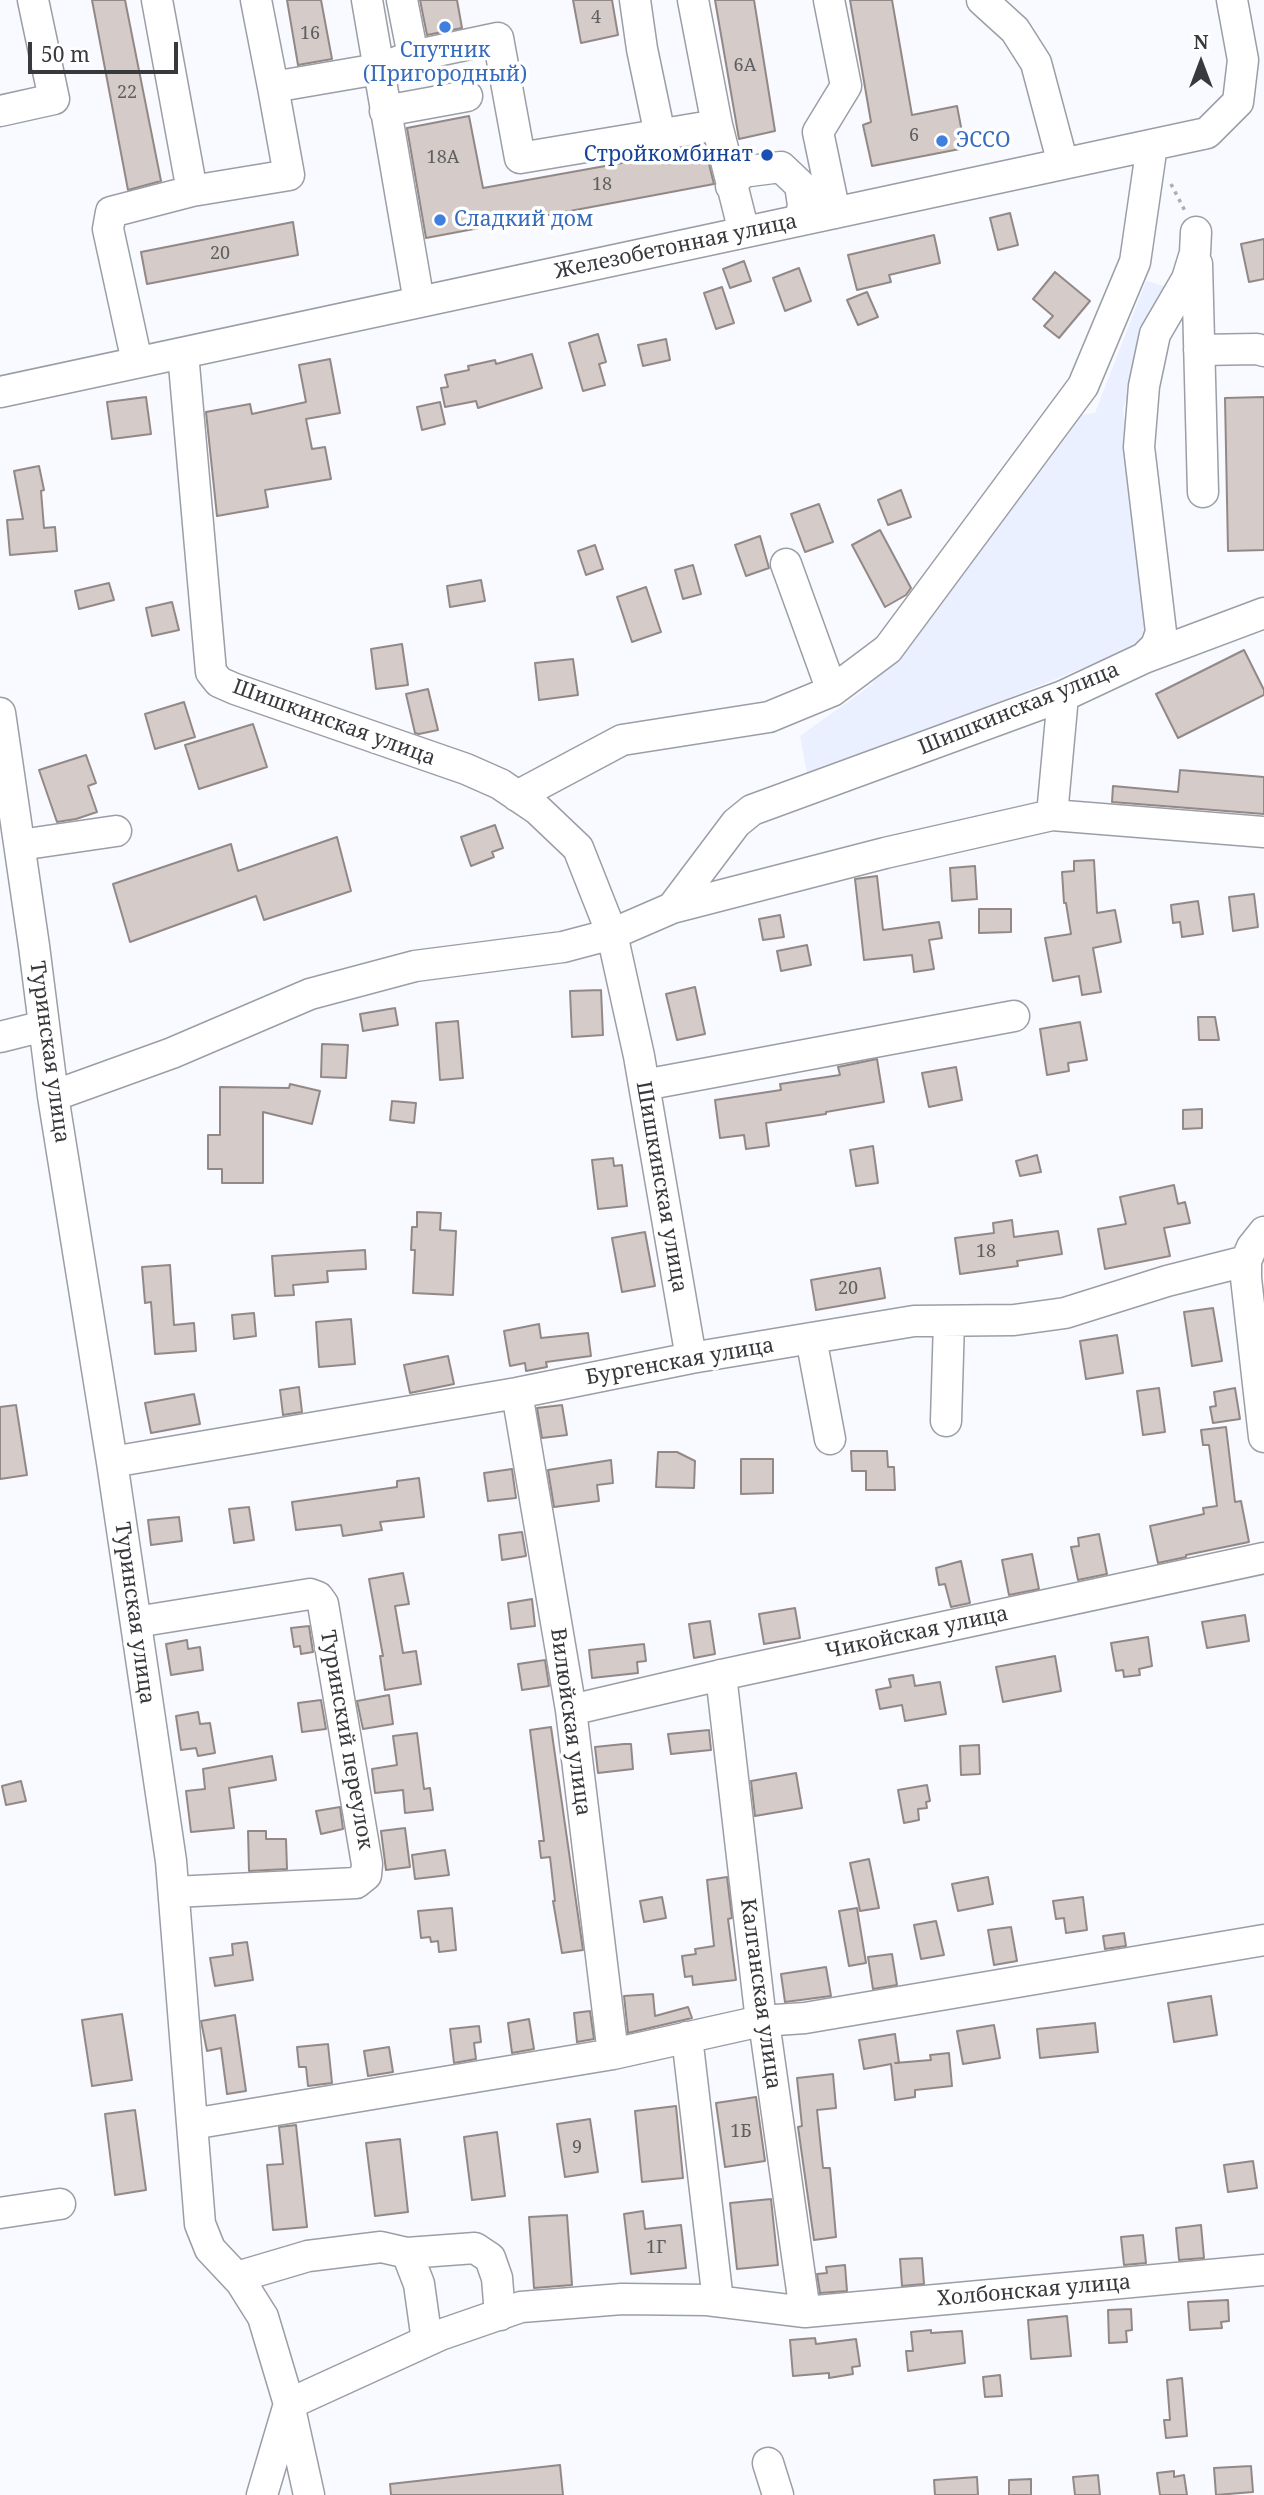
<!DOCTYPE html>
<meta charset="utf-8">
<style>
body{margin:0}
#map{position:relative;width:1264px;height:2495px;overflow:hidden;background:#f8faff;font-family:"Noto Serif",serif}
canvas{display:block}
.north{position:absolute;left:1166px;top:28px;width:70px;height:70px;-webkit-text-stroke:5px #fff;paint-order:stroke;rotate:0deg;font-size:19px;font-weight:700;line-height:28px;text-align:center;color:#38393c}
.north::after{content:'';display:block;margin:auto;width:24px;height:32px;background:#38393c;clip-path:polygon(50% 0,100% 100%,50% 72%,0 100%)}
.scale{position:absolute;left:28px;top:42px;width:150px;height:32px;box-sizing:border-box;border:4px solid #38393c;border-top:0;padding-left:9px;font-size:21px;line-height:24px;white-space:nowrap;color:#38393c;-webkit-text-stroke:5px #fff;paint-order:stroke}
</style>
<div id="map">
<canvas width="1264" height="2495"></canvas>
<div class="north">N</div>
<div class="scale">50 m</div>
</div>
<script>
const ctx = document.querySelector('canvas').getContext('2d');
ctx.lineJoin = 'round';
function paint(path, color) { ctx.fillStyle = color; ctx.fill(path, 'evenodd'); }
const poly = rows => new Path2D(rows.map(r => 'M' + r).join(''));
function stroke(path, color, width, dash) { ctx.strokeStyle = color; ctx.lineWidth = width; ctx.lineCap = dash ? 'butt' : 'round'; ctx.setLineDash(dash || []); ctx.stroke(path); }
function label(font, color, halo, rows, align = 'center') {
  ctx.font = font + ' "Noto Serif",serif'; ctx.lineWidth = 7; ctx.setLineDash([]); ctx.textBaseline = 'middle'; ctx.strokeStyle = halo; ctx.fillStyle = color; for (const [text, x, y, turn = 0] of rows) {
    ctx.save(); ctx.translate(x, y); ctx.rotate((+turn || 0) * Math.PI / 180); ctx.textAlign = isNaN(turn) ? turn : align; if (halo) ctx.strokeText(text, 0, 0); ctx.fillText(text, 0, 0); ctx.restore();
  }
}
paint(poly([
 [1146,281,1168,287,1123,409,1150,641,808,779,800,736,870,686,1073,416,1095,413]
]), '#eaf0ff');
const building = poly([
 [92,0,125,0,161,181,128,190,92,0],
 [287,0,321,0,332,59,298,65,287,0],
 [420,0,457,0,462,28,427,35,420,0],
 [573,0,612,0,618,35,581,43,573,0],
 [715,0,754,0,775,131,739,139,715,0],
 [850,0,892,0,912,115,957,106,965,148,872,166,863,125,871,122,850,0],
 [469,116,483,188,705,148,714,184,426,238,407,128,469,116],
 [1010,213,1018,245,998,250,990,218,1010,213],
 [293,222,298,255,147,284,141,252,293,222],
 [934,235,940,263,889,275,891,282,857,290,848,255,934,235],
 [1264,239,1264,279,1249,282,1241,244,1264,239],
 [744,261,751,281,730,288,723,269,744,261],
 [799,268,811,301,785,311,773,278,799,268],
 [1055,272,1090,301,1059,338,1044,326,1053,316,1033,299,1055,272],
 [722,287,734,323,716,329,704,293,722,287],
 [867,292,878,317,858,325,847,300,867,292],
 [598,334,606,362,599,364,605,385,583,391,569,343,598,334],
 [666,339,670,360,643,366,638,345,666,339],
 [532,354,542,388,478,408,476,401,445,407,441,388,448,387,445,375,469,370,468,366,495,360,496,364,532,354],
 [330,359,340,413,306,419,312,449,325,447,331,479,265,490,268,507,217,516,206,412,250,404,252,414,306,402,299,365,330,359],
 [146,397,151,434,112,439,107,402,146,397],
 [1264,397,1264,550,1228,551,1225,398,1264,397],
 [440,402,445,424,422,430,417,407,440,402],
 [39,466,44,490,41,491,44,528,55,527,57,551,10,555,7,520,23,519,14,471,39,466],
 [901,490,911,517,888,525,878,500,901,490],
 [819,504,833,542,805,552,791,514,819,504],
 [880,530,911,588,906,595,885,607,852,545,880,530],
 [760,536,769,568,746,576,735,545,760,536],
 [595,545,603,569,586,575,578,551,595,545],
 [693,565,701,594,683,599,675,570,693,565],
 [481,580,485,601,450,607,447,586,481,580],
 [109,583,114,600,79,609,75,591,109,583],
 [646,587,661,632,632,642,617,597,646,587],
 [172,602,179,630,152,636,146,608,172,602],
 [402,644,408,685,376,689,371,649,402,644],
 [1244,650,1264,690,1264,695,1178,738,1156,694,1244,650],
 [573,659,578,695,539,700,535,663,573,659],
 [428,689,438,730,419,734,415,733,406,694,428,689],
 [184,702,195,737,155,749,145,714,184,702],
 [253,724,267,767,199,789,185,745,253,724],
 [86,755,96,783,88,786,97,812,76,819,57,822,39,770,86,755],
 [1180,770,1264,777,1264,814,1112,802,1113,786,1178,792,1180,770],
 [495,825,503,848,492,852,494,857,471,866,461,837,495,825],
 [337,837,351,891,264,920,256,896,130,942,113,884,231,844,238,871,337,837],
 [1094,860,1097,913,1115,910,1121,942,1093,948,1101,992,1082,995,1079,976,1053,981,1045,938,1071,934,1066,903,1064,903,1062,872,1074,871,1074,861,1094,860],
 [975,866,977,899,952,901,950,868,975,866],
 [877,876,883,930,939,922,942,938,929,940,934,969,914,972,912,955,864,960,855,879,877,876],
 [1254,894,1258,927,1233,931,1229,897,1254,894],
 [1198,901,1203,934,1182,937,1180,922,1173,923,1171,905,1198,901],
 [979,909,1011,909,1011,932,979,933,979,909],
 [780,915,784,937,763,940,759,919,780,915],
 [807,945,811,965,781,971,777,951,807,945],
 [695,987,705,1034,677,1040,666,994,695,987],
 [601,990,603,1035,572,1037,570,991,601,990],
 [395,1008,398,1025,363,1031,360,1014,395,1008],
 [1198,1017,1215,1017,1219,1040,1199,1040,1198,1017],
 [458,1021,463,1078,440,1080,436,1023,458,1021],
 [1080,1022,1087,1060,1068,1063,1069,1071,1047,1075,1040,1029,1080,1022],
 [322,1044,348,1045,346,1078,321,1077,322,1044],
 [877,1059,884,1102,826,1112,826,1114,766,1123,769,1146,746,1149,744,1135,720,1138,715,1100,781,1090,780,1084,840,1075,838,1067,877,1059],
 [956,1067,962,1100,929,1107,922,1073,956,1067],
 [290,1084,320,1091,312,1124,263,1112,263,1183,222,1183,222,1169,208,1169,208,1135,220,1135,220,1087,289,1088,290,1084],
 [392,1101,416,1103,414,1123,390,1120,392,1101],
 [1202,1109,1202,1128,1183,1129,1183,1110,1202,1109],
 [873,1146,878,1183,856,1186,850,1150,873,1146],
 [1037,1155,1041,1172,1020,1176,1016,1161,1037,1155],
 [613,1158,614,1166,622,1165,627,1206,598,1209,592,1160,613,1158],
 [1174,1185,1178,1204,1185,1202,1190,1223,1164,1228,1170,1256,1105,1269,1098,1229,1126,1224,1120,1197,1174,1185],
 [417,1212,441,1213,440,1230,456,1231,453,1295,413,1293,415,1250,411,1250,412,1227,417,1227,417,1212],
 [1012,1220,1014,1237,1058,1231,1062,1254,1017,1261,1018,1266,960,1274,955,1238,994,1233,993,1223,1012,1220],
 [645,1232,655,1286,622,1292,612,1238,645,1232],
 [365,1250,366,1269,327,1271,328,1282,293,1285,294,1295,275,1296,272,1256,365,1250],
 [170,1265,174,1325,194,1323,196,1351,155,1354,151,1302,145,1303,142,1267,170,1265],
 [880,1268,885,1298,816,1310,811,1280,880,1268],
 [1213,1308,1222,1361,1192,1366,1184,1312,1213,1308],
 [254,1313,256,1336,234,1339,232,1315,254,1313],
 [351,1319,355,1364,319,1367,316,1322,351,1319],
 [539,1324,541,1338,588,1333,591,1356,546,1362,547,1367,526,1371,525,1363,510,1366,504,1331,539,1324],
 [1117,1335,1123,1373,1086,1379,1080,1341,1117,1335],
 [448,1356,454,1384,410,1393,404,1365,448,1356],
 [299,1387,302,1412,283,1415,280,1390,299,1387],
 [1159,1388,1165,1432,1143,1435,1137,1391,1159,1388],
 [1235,1388,1240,1419,1213,1423,1210,1407,1216,1406,1214,1392,1235,1388],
 [194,1394,200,1424,151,1433,145,1403,194,1394],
 [16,1405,27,1475,0,1479,0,1407,16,1405],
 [562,1405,567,1435,542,1438,537,1408,562,1405],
 [1226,1427,1235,1502,1241,1501,1249,1542,1186,1555,1186,1557,1158,1563,1150,1526,1204,1514,1203,1508,1217,1506,1209,1445,1203,1445,1201,1430,1226,1427],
 [851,1451,887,1451,888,1467,894,1467,895,1490,866,1490,866,1471,852,1471,851,1451],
 [658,1452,677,1452,695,1461,694,1488,656,1487,658,1452],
 [741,1459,773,1459,773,1493,741,1494,741,1459],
 [611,1460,613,1483,597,1485,599,1501,554,1507,548,1470,611,1460],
 [512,1469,516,1498,488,1501,484,1473,512,1469],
 [419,1478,424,1517,380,1522,382,1530,343,1536,341,1525,296,1530,292,1502,397,1487,397,1481,419,1478],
 [249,1507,254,1540,234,1543,229,1509,249,1507],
 [179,1517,182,1541,151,1545,148,1520,179,1517],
 [522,1532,526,1556,502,1560,499,1535,522,1532],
 [1099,1534,1107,1574,1078,1580,1071,1547,1079,1546,1078,1538,1099,1534],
 [1032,1554,1039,1589,1009,1595,1002,1560,1032,1554],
 [961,1561,970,1603,951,1607,945,1584,939,1585,936,1568,961,1561],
 [403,1573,409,1604,395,1606,403,1653,416,1651,421,1684,385,1690,380,1656,383,1656,369,1579,403,1573],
 [532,1599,535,1626,511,1629,508,1603,532,1599],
 [795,1608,800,1638,764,1644,759,1614,795,1608],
 [1245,1615,1249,1641,1207,1648,1202,1622,1245,1615],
 [710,1621,715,1654,694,1658,689,1624,710,1621],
 [309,1626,313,1652,301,1654,300,1646,294,1647,291,1628,309,1626],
 [1148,1637,1152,1666,1139,1669,1140,1675,1124,1677,1123,1670,1116,1671,1111,1643,1148,1637],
 [187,1640,188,1649,200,1647,203,1670,171,1675,166,1644,187,1640],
 [644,1644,646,1661,637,1662,638,1673,592,1678,589,1650,644,1644],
 [1055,1656,1061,1691,1003,1702,996,1667,1055,1656],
 [545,1660,549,1686,522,1690,518,1664,545,1660],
 [913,1675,915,1686,940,1682,946,1714,905,1721,902,1705,880,1709,876,1690,891,1687,889,1679,913,1675],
 [389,1695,393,1724,363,1729,357,1701,389,1695],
 [321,1700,326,1729,302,1732,298,1703,321,1700],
 [198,1712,200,1724,210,1723,215,1753,198,1756,196,1748,181,1750,176,1716,198,1712],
 [551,1727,583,1950,562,1953,553,1901,555,1901,550,1857,541,1858,539,1841,544,1841,530,1730,551,1727],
 [709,1730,711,1750,671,1754,668,1734,709,1730],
 [417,1733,424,1789,430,1788,433,1810,405,1813,403,1790,375,1793,372,1769,397,1765,393,1736,417,1733],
 [624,1744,631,1744,633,1769,598,1773,595,1747,624,1744],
 [979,1745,980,1774,961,1775,960,1746,979,1745],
 [272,1756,276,1780,229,1788,234,1828,191,1832,186,1791,205,1789,203,1769,272,1756],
 [796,1773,802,1808,755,1816,751,1781,796,1773],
 [21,1781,26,1801,6,1805,2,1786,21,1781],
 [927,1785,930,1801,926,1802,927,1808,918,1809,919,1820,904,1823,898,1790,927,1785],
 [340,1807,343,1829,321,1834,316,1811,340,1807],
 [405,1828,410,1867,386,1870,381,1831,405,1828],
 [248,1831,266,1831,266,1839,286,1839,287,1869,249,1871,248,1831],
 [445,1850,449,1875,415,1879,412,1855,445,1850],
 [869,1859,879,1908,860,1911,850,1863,869,1859],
 [727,1877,732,1918,728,1919,736,1980,693,1985,692,1976,685,1977,682,1956,696,1954,695,1949,714,1946,707,1880,727,1877],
 [988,1877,993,1904,958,1911,952,1884,988,1877],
 [662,1897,666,1918,644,1922,640,1901,662,1897],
 [1083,1897,1087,1930,1066,1933,1064,1918,1056,1919,1053,1901,1083,1897],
 [452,1908,456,1950,439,1952,438,1941,431,1942,430,1937,421,1938,418,1911,452,1908],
 [857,1908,866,1963,849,1966,839,1911,857,1908],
 [936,1921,944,1955,921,1959,914,1925,936,1921],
 [1011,1927,1017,1961,994,1965,988,1930,1011,1927],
 [1124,1933,1126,1946,1105,1949,1103,1936,1124,1933],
 [247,1942,253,1980,215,1986,210,1958,233,1955,232,1944,247,1942],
 [892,1954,897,1985,873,1989,868,1957,892,1954],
 [826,1967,831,1996,785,2002,781,1974,826,1967],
 [653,1994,655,2016,688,2007,692,2018,628,2033,624,1996,653,1994],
 [1211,1996,1217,2035,1174,2042,1168,2003,1211,1996],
 [590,2011,594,2039,577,2042,574,2013,590,2011],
 [122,2014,132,2080,92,2086,82,2020,122,2014],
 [235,2015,246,2091,227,2094,221,2048,207,2051,201,2021,235,2015],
 [529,2019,534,2049,512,2053,508,2023,529,2019],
 [1095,2023,1098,2052,1040,2058,1037,2029,1095,2023],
 [994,2025,1000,2058,963,2064,957,2031,994,2025],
 [479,2026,481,2042,474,2043,476,2059,454,2063,450,2029,479,2026],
 [895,2034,899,2063,895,2063,931,2060,930,2055,949,2053,952,2086,915,2090,915,2097,895,2100,891,2064,864,2069,859,2040,895,2034],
 [328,2044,332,2083,308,2086,306,2067,299,2067,297,2047,328,2044],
 [389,2047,393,2072,368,2076,364,2051,389,2047],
 [833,2074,836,2108,817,2110,823,2168,830,2168,836,2237,814,2240,798,2127,802,2126,797,2078,833,2074],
 [756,2097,765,2161,725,2167,716,2103,756,2097],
 [676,2106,683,2178,642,2182,635,2111,676,2106],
 [135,2110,146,2190,115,2195,105,2114,135,2110],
 [590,2119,598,2172,565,2177,557,2124,590,2119],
 [296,2125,307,2227,273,2230,267,2165,283,2164,279,2127,296,2125],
 [497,2132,505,2196,472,2200,464,2137,497,2132],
 [400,2139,408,2212,375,2216,366,2143,400,2139],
 [1253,2161,1257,2188,1228,2192,1224,2165,1253,2161],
 [771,2199,778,2265,737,2269,730,2203,771,2199],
 [643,2211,645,2229,681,2225,686,2268,631,2274,624,2214,643,2211],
 [567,2215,572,2285,534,2288,529,2217,567,2215],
 [1201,2225,1204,2258,1179,2260,1176,2228,1201,2225],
 [1143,2235,1146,2263,1124,2265,1121,2237,1143,2235],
 [922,2258,924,2284,902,2286,900,2259,922,2258],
 [845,2265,847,2291,820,2293,817,2274,827,2273,826,2267,845,2265],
 [1228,2300,1229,2321,1221,2322,1222,2328,1190,2330,1188,2302,1228,2300],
 [1131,2309,1132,2330,1126,2331,1127,2342,1109,2343,1108,2310,1131,2309],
 [1067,2316,1071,2356,1031,2359,1028,2320,1067,2316],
 [931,2330,931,2333,962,2331,965,2363,908,2371,906,2351,913,2351,911,2332,931,2330],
 [815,2338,816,2344,856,2339,860,2366,852,2367,853,2374,829,2378,829,2373,793,2376,790,2340,815,2338],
 [1000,2375,1002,2396,985,2397,983,2377,1000,2375],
 [1182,2378,1187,2436,1166,2438,1164,2420,1170,2420,1167,2380,1182,2378],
 [560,2465,563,2495,391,2495,390,2484,560,2465],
 [1251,2466,1253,2492,1216,2495,1214,2468,1251,2466],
 [1174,2471,1174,2477,1184,2475,1187,2495,1160,2495,1157,2473,1174,2471],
 [1098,2475,1100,2495,1075,2495,1073,2477,1098,2475],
 [977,2477,978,2495,935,2495,934,2480,977,2477],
 [1031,2479,1031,2495,1009,2495,1009,2480,1031,2479]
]);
paint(building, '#d5cbc9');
stroke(building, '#928987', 2);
const minor = poly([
 [157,0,192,191],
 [256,0,273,87],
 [367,0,419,302],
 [402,0,413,56],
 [635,0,642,49,660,135],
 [693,0,717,125],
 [829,0,846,86,818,132,835,213],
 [982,0,1015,30,1036,63,1063,164],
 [0,111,54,99,33,0],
 [385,111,467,96],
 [731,186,742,172,781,167,800,185,803,205,800,220],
 [1197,264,1203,492],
 [1199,350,1257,349,1264,351],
 [183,353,211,672,219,682,235,689,466,769,500,784,537,809,578,848,612,934,639,1056,691,1358],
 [137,362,108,229,111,212,192,191,289,175,273,87,378,69,413,56,498,38,520,158,717,125,744,232],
 [0,392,1207,133,1238,102,1243,60,1232,0],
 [786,564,832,691],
 [1144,658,1264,613],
 [0,713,34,946,53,1096,112,1462,171,1861,200,2224,210,2249,241,2282,263,2317,289,2404,309,2495],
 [517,796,622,740,769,717,832,691,888,649,1083,386,1135,262,1152,145],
 [1052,815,1063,696],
 [20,845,116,831],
 [672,908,736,823,752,810,1063,696,1144,658,1156,646,1161,632,1139,447,1144,386,1155,334,1187,279,1195,253,1196,232],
 [0,1037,44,1026],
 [644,1085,1014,1016],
 [53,1096,172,1053,310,994,415,966,563,947,612,934,672,908,885,853,1052,815,1264,832],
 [1264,1232,1252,1247,1246,1261,1246,1278,1264,1437],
 [811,1338,830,1439],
 [517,1393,571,1710,613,2054],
 [946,1421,949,1321],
 [112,1462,517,1393,691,1358,914,1321,1014,1320,1065,1313,1167,1281,1246,1261],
 [136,1622,310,1594,318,1597,323,1604,367,1864,366,1875,356,1883,174,1892],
 [721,1675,761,2021,766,2036,805,2312],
 [571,1710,721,1675,1264,1558],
 [687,2037,718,2301],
 [192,2124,613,2054,761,2021,805,2018,1264,1940],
 [0,2213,60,2204],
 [407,2253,475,2248,490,2258,497,2278,500,2315],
 [237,2277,308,2256,381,2247,407,2253,419,2284,427,2341],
 [768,2463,778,2495],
 [262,2495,289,2404,440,2335,521,2307,622,2299,707,2300,805,2312,1264,2270]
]);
stroke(minor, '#9b9ea5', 33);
stroke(poly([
 [1171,184,1185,211]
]), '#acaeb2', 3.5, [3.5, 5]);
stroke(minor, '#fff', 30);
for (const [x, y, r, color] of [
 [445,27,7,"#3f7fe0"],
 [942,141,7,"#3f7fe0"],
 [767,155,7,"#1a4fb4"],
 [440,220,7,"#3f7fe0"]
]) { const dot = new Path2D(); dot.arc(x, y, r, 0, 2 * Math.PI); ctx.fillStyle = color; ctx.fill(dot); stroke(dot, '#fff', 2.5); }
label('18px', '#5f5e5f', null, [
 ["4",596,18],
 ["16",310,34],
 ["6А",745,66],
 ["22",127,93],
 ["6",914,136],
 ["18А",443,158],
 ["18",602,185],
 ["20",220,254],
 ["18",986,1252],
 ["20",848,1289],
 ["1Б",741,2132],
 ["9",577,2148],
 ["1Г",656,2248]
]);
label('21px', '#366cbe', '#fff', [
 ["Спутник",445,51,"center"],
 ["(Пригородный)",445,75,"center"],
 ["ЭССО",956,141],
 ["Сладкий дом",454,220]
], 'left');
label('21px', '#164399', '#fff', [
 ["Стройкомбинат",753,155]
], 'right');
label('21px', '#38393c', '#fff', [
 ["Железобетонная улица",676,247,-12],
 ["Шишкинская улица",1019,709,-22],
 ["Шишкинская улица",334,723,20],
 ["Туринская улица",49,1052,82],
 ["Шишкинская улица",661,1187,80],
 ["Бургенская улица",680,1362,-10],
 ["Туринская улица",134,1613,82],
 ["Чикойская улица",917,1633,-12],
 ["Вилюйская улица",570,1722,82],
 ["Туринский переулок",346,1740,80],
 ["Калганская улица",760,1994,82],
 ["Холбонская улица",1034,2291,-5]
]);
</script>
